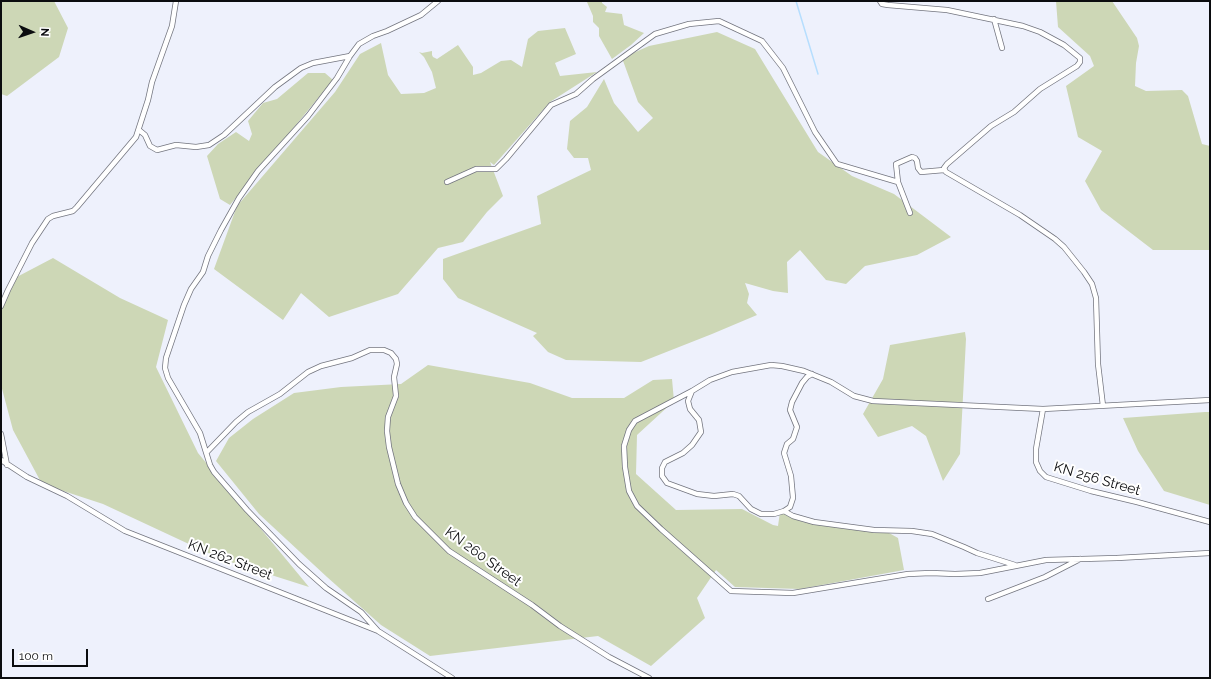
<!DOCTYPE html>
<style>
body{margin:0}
#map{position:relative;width:1211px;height:679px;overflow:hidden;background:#eef1fc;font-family:Raleway,sans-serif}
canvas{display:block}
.frame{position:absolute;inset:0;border:2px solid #0b0c0f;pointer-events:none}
.north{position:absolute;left:12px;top:12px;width:40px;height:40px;-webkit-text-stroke:3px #fff;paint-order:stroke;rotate:92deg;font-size:11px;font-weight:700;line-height:16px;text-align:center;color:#0b0c0f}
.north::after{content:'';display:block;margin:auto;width:14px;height:18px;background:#0b0c0f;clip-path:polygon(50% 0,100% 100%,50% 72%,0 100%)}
.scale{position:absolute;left:12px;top:649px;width:76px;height:18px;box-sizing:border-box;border:2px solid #0b0c0f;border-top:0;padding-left:5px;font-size:12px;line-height:14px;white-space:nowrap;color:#0b0c0f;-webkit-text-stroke:3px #fff;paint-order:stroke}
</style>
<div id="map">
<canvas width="1211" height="679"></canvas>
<div class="frame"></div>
<div class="north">N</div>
<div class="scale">100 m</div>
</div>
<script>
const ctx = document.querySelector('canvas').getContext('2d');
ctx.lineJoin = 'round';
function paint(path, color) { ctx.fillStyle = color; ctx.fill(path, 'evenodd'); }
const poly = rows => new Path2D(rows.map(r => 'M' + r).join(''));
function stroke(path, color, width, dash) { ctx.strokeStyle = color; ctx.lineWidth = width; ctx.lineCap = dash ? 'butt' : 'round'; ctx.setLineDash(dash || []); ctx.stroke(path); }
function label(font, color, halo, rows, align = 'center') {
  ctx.font = font + ' Raleway,sans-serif'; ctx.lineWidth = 4; ctx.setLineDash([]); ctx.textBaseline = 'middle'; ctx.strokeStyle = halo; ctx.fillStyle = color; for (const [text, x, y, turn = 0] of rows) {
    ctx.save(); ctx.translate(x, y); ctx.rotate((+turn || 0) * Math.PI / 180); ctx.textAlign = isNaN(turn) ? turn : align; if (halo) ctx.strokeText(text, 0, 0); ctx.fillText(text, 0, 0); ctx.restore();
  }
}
paint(poly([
 [1,1,54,1,68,28,59,57,7,96,1,94],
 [590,1,602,1,602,3,607,7,605,12,622,14,624,25,644,33,631,45,612,59,599,36,599,28,593,22,593,16,587,2],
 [1056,1,1112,1,1137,38,1139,46,1136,63,1135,86,1146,91,1182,90,1188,96,1202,144,1210,146,1210,250,1153,250,1101,210,1085,181,1102,151,1078,137,1066,86,1094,66,1090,56,1058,27],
 [565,28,576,54,555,63,560,76,597,72,550,102,494,165,490,162,503,196,487,212,463,242,438,248,398,294,329,317,301,293,283,320,214,269,237,206,335,92,360,54,381,43,388,75,401,94,424,93,436,88,432,72,424,57,419,52,422,53,432,51,432,55,433,57,437,59,458,45,473,67,473,75,481,73,501,61,511,60,522,67,528,39,538,31],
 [717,32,755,49,818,152,852,176,894,194,951,237,917,255,865,266,846,284,826,280,800,250,787,262,788,293,773,291,745,283,749,294,747,303,757,315,712,334,641,362,566,360,548,352,533,336,537,333,458,298,443,279,443,259,541,224,537,196,591,170,588,158,574,158,567,149,570,121,587,107,604,79,614,103,638,132,653,118,638,102,622,58,649,46],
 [308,73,325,73,333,80,230,205,220,199,207,156,218,144,236,132,249,141,252,134,248,121,263,103,277,99],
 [53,258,120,298,168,320,156,367,198,453,309,587,221,559,103,504,42,484,13,430,1,385,1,312,13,279],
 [965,332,966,339,960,454,943,481,926,436,912,426,878,437,863,414,883,379,890,345],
 [428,365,530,383,572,398,624,398,653,380,672,379,674,401,637,435,636,474,676,510,742,509,773,525,778,526,780,512,803,522,889,533,898,538,904,570,800,589,735,587,716,570,697,598,705,618,651,666,598,636,430,656,381,625,327,577,259,514,216,461,229,438,253,419,294,393,341,387,401,384],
 [1205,412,1210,412,1210,505,1164,491,1138,451,1123,418]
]), '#cdd7b6');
stroke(poly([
 [796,1,818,74]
]), '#b6defe', 1.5);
const minor = poly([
 [880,1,882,4,888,5,947,10,1023,26,1040,32,1064,45,1080,58,1080,62,1077,66,1040,89,1014,112,991,126,947,164,944,168,946,172,1020,215,1055,239,1064,247,1084,272,1092,284,1096,298,1098,364,1103,406],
 [994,19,1002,48],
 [139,130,145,135,150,146,157,150,176,145,196,147,209,145,224,135,275,87,301,68,313,63,350,56],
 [447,182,476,169,496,169,506,159,551,105,576,94,593,79,655,34,689,24,719,21,762,41,783,68,815,132,837,164,898,182,910,213],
 [898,182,896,164,912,157,915,158,917,161,918,168,921,172,944,170],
 [1,306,8,290,32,243,48,219,53,216,73,211,77,207,136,137,148,100,152,82,172,26,176,1],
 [692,391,688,401,690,409,699,420,701,432,692,445,683,453,665,462,662,468,662,476,667,483,697,494,714,496,733,494,739,496,751,509,761,514,774,514,784,511,793,516,814,522,874,530,912,531,932,534,964,547,977,553,1015,565],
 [1210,400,1043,409,873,401,854,396,831,382,804,371,782,366,771,365,732,372,710,380,692,391,635,421,629,430,624,446,625,467,629,491,637,506,661,529,731,591,793,593,908,574,931,573,955,574,980,573,1046,560,1117,558,1210,553],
 [1043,409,1036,449,1036,462,1040,471,1046,477,1091,491,1137,502,1210,522],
 [1,434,7,465],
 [207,452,236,422,248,412,280,394,308,372,321,366,352,358,370,350,384,350,391,353,396,359,397,364,394,377,396,396,388,417,387,431,389,447,398,484,406,503,415,517,449,551,532,605,560,626,609,657,649,678],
 [1,460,27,477,67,496,125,531,378,631,452,678],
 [784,511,790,507,793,498,791,476,784,453,787,444,793,439,797,427,790,410,792,402,802,383,807,377,812,374],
 [988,599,1045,577,1080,559],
 [378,631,361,612,326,588,299,564,247,510,214,472,210,465,200,433,168,378,165,368,166,358,184,305,191,289,203,272,208,256,221,230,239,198,258,171,308,116,337,78,350,56,359,44,373,36,387,31,421,15,438,1]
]);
stroke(minor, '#73757f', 6);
stroke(minor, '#fff', 4.5);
label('14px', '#0b0c0f', '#fff', [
 ["KN 256 Street",1097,479,16],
 ["KN 260 Street",483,557,36],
 ["KN 262 Street",230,560,21]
]);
</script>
